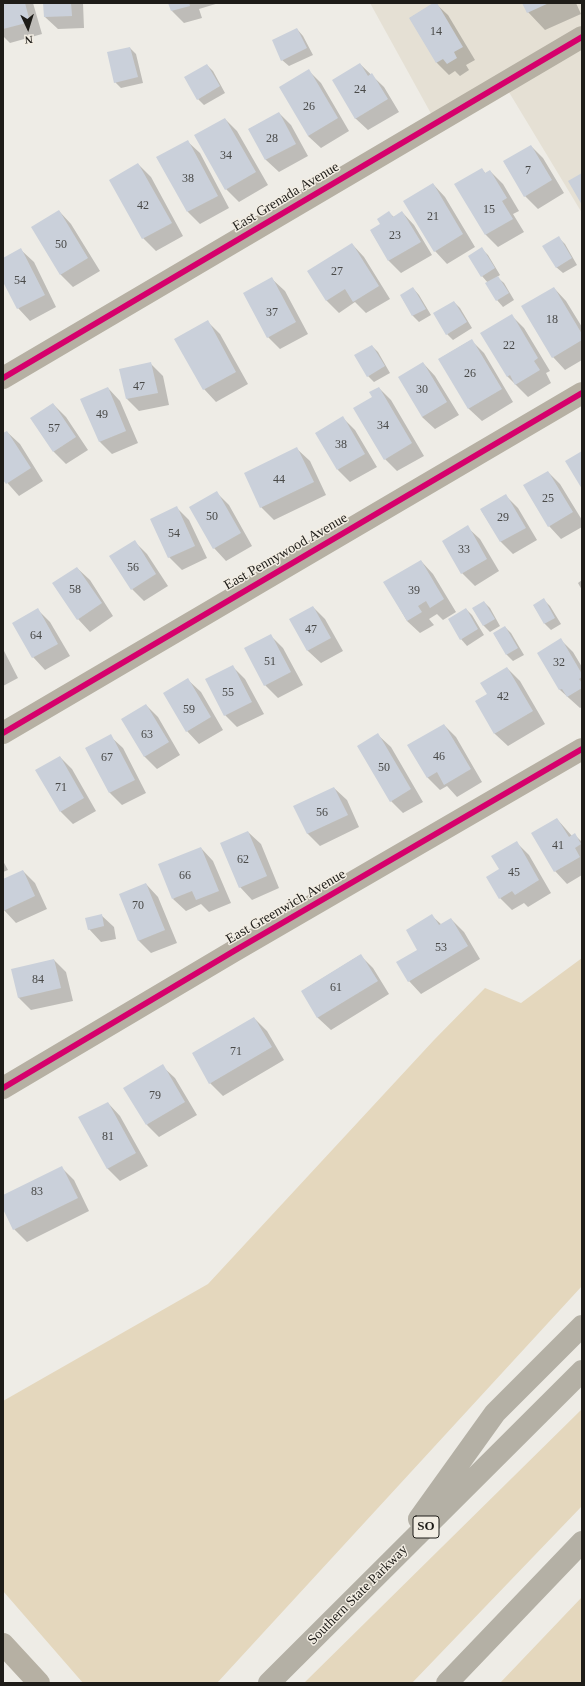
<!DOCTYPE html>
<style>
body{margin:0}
#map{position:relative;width:585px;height:1686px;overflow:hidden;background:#eeece6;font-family:Georgia,serif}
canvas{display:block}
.frame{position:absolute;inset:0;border:4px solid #1e1c18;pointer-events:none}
.north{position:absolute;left:8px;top:8px;width:40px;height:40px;-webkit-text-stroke:3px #f2ede3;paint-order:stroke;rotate:176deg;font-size:11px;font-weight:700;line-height:16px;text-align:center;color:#1e1c18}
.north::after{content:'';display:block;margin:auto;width:14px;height:18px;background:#1e1c18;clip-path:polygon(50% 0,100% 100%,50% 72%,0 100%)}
</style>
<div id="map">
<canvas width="585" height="1686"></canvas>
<div class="frame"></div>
<div class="north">N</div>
</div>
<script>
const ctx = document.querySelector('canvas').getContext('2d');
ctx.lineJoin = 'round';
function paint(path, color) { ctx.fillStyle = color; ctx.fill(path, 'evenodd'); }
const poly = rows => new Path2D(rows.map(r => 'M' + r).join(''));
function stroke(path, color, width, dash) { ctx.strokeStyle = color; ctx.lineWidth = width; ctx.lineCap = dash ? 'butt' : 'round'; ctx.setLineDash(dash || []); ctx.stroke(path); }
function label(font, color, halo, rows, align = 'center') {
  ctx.font = font + ' Georgia,serif'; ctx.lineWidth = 3; ctx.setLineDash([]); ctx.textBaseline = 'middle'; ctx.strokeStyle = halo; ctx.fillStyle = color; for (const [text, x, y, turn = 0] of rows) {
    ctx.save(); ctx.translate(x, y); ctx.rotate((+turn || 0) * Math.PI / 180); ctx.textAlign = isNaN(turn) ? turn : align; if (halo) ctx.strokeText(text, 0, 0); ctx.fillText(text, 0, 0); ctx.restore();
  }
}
paint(poly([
 [370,3,582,3,582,213,501,79,434,119]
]), '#e5e0d4');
paint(poly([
 [582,958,582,1286,217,1683,83,1683,3,1591,3,1401,208,1284,434,1040,485,988,521,1003],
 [582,1409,582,1506,412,1683,304,1683],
 [582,1597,582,1683,500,1683]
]), '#e4d7bd');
paint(poly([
 [3,3,33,3,42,34,10,43,3,36],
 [44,3,83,3,84,28,58,29,45,17],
 [169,3,219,3,199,9,202,18,184,23,172,11],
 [435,3,448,15,475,60,466,65,469,70,460,76,455,71,449,75,437,63,410,18],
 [523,3,576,3,581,14,545,30,528,12],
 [297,29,303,36,313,55,289,66,282,60],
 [130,48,136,54,143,83,121,88,115,82],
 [360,64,384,87,399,112,368,130,355,118],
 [207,65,213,71,225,93,204,105,198,99],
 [309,71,321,83,349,131,321,148,308,136],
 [279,113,291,125,308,156,279,172,266,160,249,129],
 [225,119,237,131,268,185,239,202,226,189],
 [187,141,200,153,229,208,200,224,188,212],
 [531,146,543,158,564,193,538,209,525,196,504,162],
 [138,164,151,177,183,236,156,251,143,238,111,180],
 [482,169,486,174,490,171,503,184,519,211,513,214,524,232,498,247,486,235,456,184],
 [433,184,445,197,475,247,447,264,435,251],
 [59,211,71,224,100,271,73,287,61,275,33,227],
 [402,212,414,225,432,255,401,273,389,261,371,231,382,224,389,213,394,217],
 [559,238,565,244,577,265,563,273,556,267],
 [352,244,364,257,390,299,366,313,355,302,339,313,326,300],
 [482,249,488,255,500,275,497,277,504,283,514,300,503,307,497,300,488,283,482,276],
 [21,250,34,262,56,307,30,321,18,308,3,280,3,259],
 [272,279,285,291,308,334,280,349,268,337],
 [413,288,419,295,431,315,419,322,413,316,401,296],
 [554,288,566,301,582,327,582,360,565,370,553,357],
 [454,302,460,308,472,328,453,340,447,334],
 [512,316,524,328,550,371,546,373,551,383,528,397,507,376],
 [208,322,220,334,248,384,216,402,204,389],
 [471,340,484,353,513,402,482,421,469,409,439,359],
 [372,346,378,352,390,373,374,382,368,376],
 [150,363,163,376,169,405,139,411,127,399,121,370],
 [423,363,435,376,459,415,435,429,422,417],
 [108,388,120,401,138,443,112,454,100,442,81,400],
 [379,388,391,400,424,456,397,471,385,459],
 [53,404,66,417,88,450,66,464,54,452,32,418],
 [343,418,355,430,377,467,350,482,338,470],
 [7,432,20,444,43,481,19,496,3,478,3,434],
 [297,449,310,461,326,495,274,520,261,507],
 [548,472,560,484,582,520,582,527,561,539,549,526],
 [217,493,229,505,252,546,226,561,214,548],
 [505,495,518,508,537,540,513,554,501,542,481,510],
 [177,508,189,520,207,558,182,570,169,557],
 [467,527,480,539,499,571,475,586,462,573],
 [134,541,147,554,168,586,144,601,132,589],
 [421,561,433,574,456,612,443,620,437,614,429,619,434,625,420,633,407,621,385,583],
 [77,568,90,580,113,616,90,632,78,619],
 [582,580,582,590,578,583],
 [544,600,550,606,561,624,551,630,545,624,534,606],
 [484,602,490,608,500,626,490,632,484,626,473,608],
 [313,607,325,619,343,651,321,663,308,651,291,619],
 [466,609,472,615,484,635,467,646,461,639,449,619],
 [38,610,50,622,70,656,45,670,33,657],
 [505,627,511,633,524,655,513,661,507,655,494,634],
 [271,636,283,648,303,685,278,698,265,685],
 [561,640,573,652,582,667,582,707,580,708,560,690,538,653],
 [3,649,18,678,3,686],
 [233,667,245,679,264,714,237,727,225,715],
 [507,668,520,681,545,724,508,746,495,734,476,701,488,694],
 [188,680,201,692,223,730,199,744,187,731],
 [146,705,158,717,180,755,157,769,144,756],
 [444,725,456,737,482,782,457,797,447,786,440,790,428,778,409,745],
 [378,735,391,747,423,802,403,813,391,801],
 [110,736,123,748,146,793,122,805,110,793,86,748],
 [60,757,72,769,96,811,73,824,61,812],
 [334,788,347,800,359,827,320,846,307,833],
 [557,819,572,836,575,835,582,842,582,875,567,884,555,871],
 [248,832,261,844,279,888,252,900,240,887],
 [516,842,529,855,551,893,528,907,524,903,512,910,500,898,501,869],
 [201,848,213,861,231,903,209,912,201,904,186,911,173,899],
 [3,861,8,870,3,872],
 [23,871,35,883,47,909,16,923,3,909,3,880],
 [146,884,158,897,177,943,151,953,139,941,120,895],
 [101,915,114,927,116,939,101,942,89,929],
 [432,916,442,925,451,919,464,932,480,959,421,994,409,981],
 [360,955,373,968,389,994,331,1030,318,1018,302,991],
 [54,960,66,972,73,1001,31,1010,19,998,12,970],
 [254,1018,267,1031,284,1060,223,1096,210,1083,193,1054],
 [162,1066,175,1078,197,1115,159,1137,147,1125],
 [108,1103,120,1116,148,1166,120,1181,107,1168],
 [62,1168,74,1180,89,1211,27,1242,14,1229,3,1207,3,1197]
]), '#0003');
paint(poly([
 [3,3,25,3,30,22,3,29],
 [43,3,71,3,72,16,44,17],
 [168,3,189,3,190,6,171,11],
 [433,3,437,3,463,47,454,52,457,58,447,64,443,59,436,63,409,18],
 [522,3,549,3,527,13],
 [297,28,307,48,281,61,272,40],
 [130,47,138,77,114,83,107,52],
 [360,63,368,76,372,73,388,99,355,119,332,80],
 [207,64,220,86,197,100,184,77],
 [309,69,338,118,308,136,279,87],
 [279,112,296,144,265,160,248,129],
 [225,118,256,172,225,190,194,135],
 [188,140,218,196,187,212,156,157],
 [531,145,552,180,524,197,503,161],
 [138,163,172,223,142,239,109,180],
 [482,168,485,173,490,170,507,198,502,201,513,219,485,235,454,184],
 [582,173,582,205,568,181],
 [433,183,463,234,434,252,403,201],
 [59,210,88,258,60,275,31,227],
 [389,211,393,217,402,211,421,242,388,261,370,230,380,224,377,219],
 [559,236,572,258,556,268,542,246],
 [352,243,379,286,353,302,345,289,326,301,307,271],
 [482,247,495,268,481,277,468,256],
 [21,248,45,295,17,309,3,282,3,258],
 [498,276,509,293,496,301,485,283],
 [272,277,296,322,267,338,243,293],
 [413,287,426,309,412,316,400,295],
 [554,287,582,334,582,340,552,358,521,306],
 [454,301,467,322,446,335,433,313],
 [512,314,538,358,534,361,540,370,515,385,510,375,507,377,480,333],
 [208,320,236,372,203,390,174,339],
 [472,339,502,389,468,409,438,359],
 [372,345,385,366,367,377,354,355],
 [151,362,158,393,126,399,119,369],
 [423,362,447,402,422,417,398,377],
 [108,387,126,431,99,442,80,399],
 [379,387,412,443,384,460,353,408,372,397,369,392],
 [53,403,76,437,53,452,30,418],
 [343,416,365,454,337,470,315,433],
 [7,431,31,468,6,484,3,480,3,433],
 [297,447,314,482,260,508,244,473],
 [582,451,582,489,565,461],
 [548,471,573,512,548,527,523,485],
 [217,491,241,533,213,549,189,507],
 [506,494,526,528,500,542,480,509],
 [177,506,195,546,168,558,150,519],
 [468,525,487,559,461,574,442,541],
 [135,540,156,574,131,590,109,556],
 [421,560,444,599,430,608,426,601,418,606,422,612,407,621,383,582],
 [77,567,102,603,77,620,52,583],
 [544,598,555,618,544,624,533,605],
 [484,601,495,619,483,626,472,608],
 [313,606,331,638,307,651,289,619],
 [38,608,58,644,32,658,12,623],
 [466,608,478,629,460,640,448,619],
 [505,626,518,648,506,655,493,633],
 [271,634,291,672,264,686,244,648],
 [561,638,582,674,582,677,579,679,582,683,582,688,567,697,562,689,559,690,537,653],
 [233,665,252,702,224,716,205,679],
 [507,667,533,711,494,734,475,701,487,694,480,683],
 [188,678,211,717,186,732,163,693],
 [146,704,169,742,144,757,121,719],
 [444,724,471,769,444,785,437,772,427,778,407,745],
 [378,733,411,789,390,802,357,746],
 [111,734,135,780,109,793,85,748],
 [60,756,84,798,60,812,35,770],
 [334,787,348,815,307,834,293,806],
 [557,818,569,837,575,833,581,844,575,848,580,857,554,872,531,833],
 [248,831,267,876,239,888,220,843],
 [517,841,539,880,515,895,512,891,499,899,486,877,499,869,491,856],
 [201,847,219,891,196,900,192,891,172,899,158,864],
 [23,870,35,896,3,911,3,879],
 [146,883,165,930,138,941,119,894],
 [102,914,104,926,88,930,85,918],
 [432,914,439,925,451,918,468,946,408,982,396,962,417,950,406,930],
 [361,954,378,981,317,1018,301,991],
 [54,959,61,988,18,998,11,969],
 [254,1017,272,1047,209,1084,192,1053],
 [163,1064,185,1102,146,1125,123,1088],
 [108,1102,136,1153,107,1169,78,1117],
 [62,1166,78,1198,13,1230,3,1209,3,1195]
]), '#cad0da');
stroke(poly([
 [3,378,582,37],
 [3,733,582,393],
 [3,1088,234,951,582,749],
 [3,1644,39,1683]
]), '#b6b0a3', 22);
stroke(poly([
 [419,1519,495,1413,582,1326],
 [269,1683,582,1371],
 [447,1683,582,1542]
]), '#b4b0a5', 22);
stroke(poly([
 [3,378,582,37],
 [3,733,582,393],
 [3,1088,234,951,582,749]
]), '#d6006c', 6);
label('12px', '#494948', null, [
 ["14",436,32],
 ["24",360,90],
 ["26",309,107],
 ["28",272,139],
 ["34",226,156],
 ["7",528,171],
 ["38",188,179],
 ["42",143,206],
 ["15",489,210],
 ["21",433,217],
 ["23",395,236],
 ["50",61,245],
 ["27",337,272],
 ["54",20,281],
 ["37",272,313],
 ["18",552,320],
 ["22",509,346],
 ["26",470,374],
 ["47",139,387],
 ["30",422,390],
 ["49",102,415],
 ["34",383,426],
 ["57",54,429],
 ["38",341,445],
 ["44",279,480],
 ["25",548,499],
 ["50",212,517],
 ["29",503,518],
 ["54",174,534],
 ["33",464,550],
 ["56",133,568],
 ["58",75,590],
 ["39",414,591],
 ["47",311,630],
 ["64",36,636],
 ["51",270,662],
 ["32",559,663],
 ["55",228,693],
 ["42",503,697],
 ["59",189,710],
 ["63",147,735],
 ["46",439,757],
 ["67",107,758],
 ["50",384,768],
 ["71",61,788],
 ["56",322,813],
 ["41",558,846],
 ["62",243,860],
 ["45",514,873],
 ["66",185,876],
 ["70",138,906],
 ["53",441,948],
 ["84",38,980],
 ["61",336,988],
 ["71",236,1052],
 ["79",155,1096],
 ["81",108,1137],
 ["83",37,1192]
]);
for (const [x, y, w] of [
 [426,1527,26]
]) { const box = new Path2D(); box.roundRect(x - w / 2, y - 11, w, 22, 3); ctx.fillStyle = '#f2ede3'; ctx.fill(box); stroke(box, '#1e1c18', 1); }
label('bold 13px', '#1e1c18', null, [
 ["SO",426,1527]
]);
label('14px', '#1e1c18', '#f2ede3', [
 ["East Grenada Avenue",286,197,-31],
 ["East Pennywood Avenue",286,552,-30],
 ["East Greenwich Avenue",286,907,-30],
 ["Southern State Parkway",358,1595,-45]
]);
</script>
